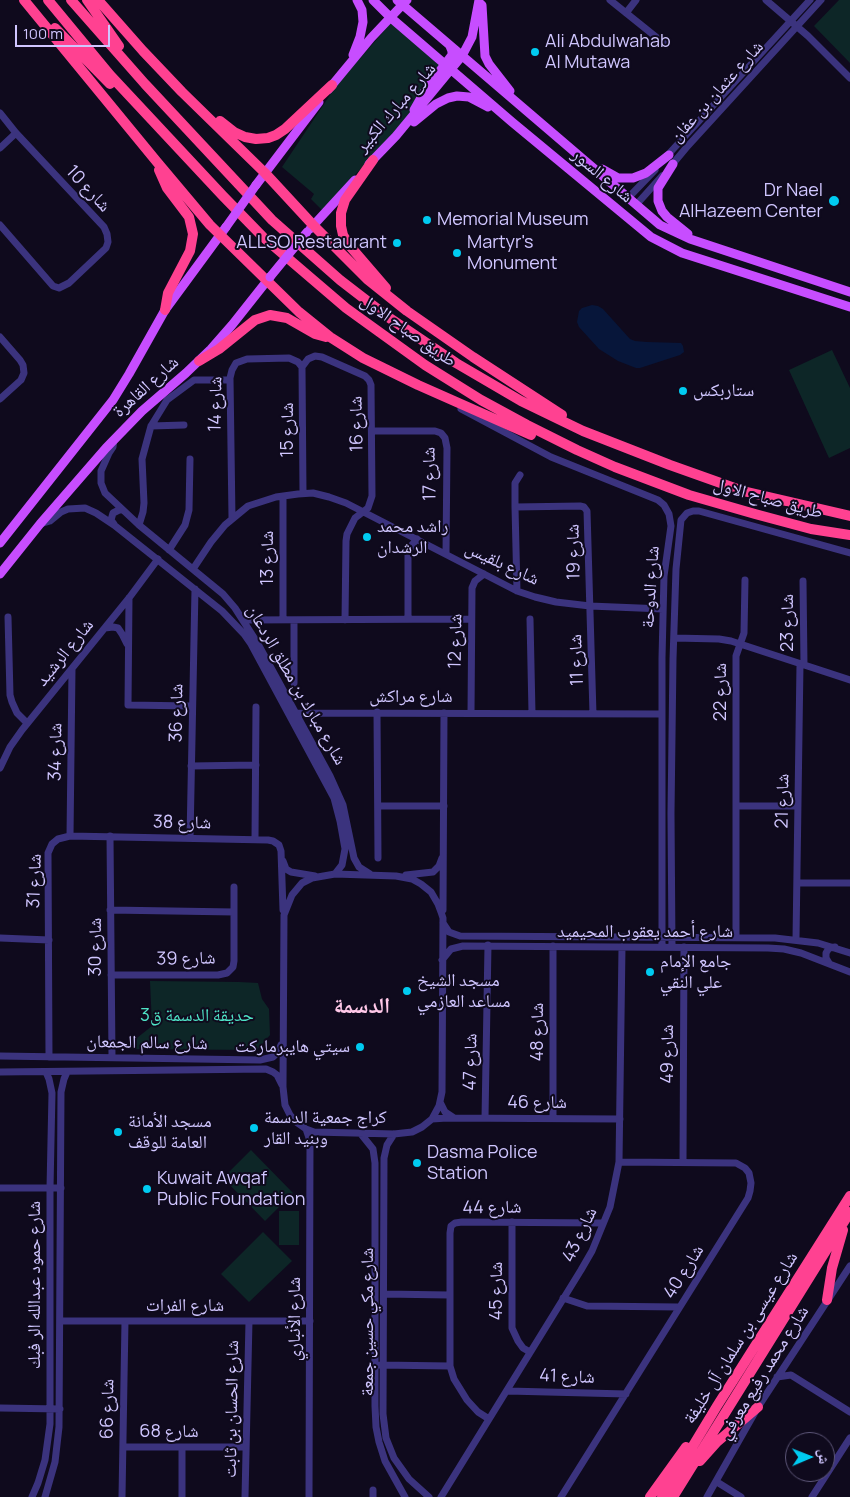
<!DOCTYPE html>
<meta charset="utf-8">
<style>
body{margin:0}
#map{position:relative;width:850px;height:1497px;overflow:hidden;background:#0f0a1d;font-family:Manrope,"Noto Naskh Arabic",sans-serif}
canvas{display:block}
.north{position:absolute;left:785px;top:1432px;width:50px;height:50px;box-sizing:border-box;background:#0f0a1d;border:1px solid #5c5577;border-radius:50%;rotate:89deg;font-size:14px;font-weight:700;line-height:20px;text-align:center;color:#d0c6ff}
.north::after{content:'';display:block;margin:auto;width:18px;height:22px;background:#00cbf1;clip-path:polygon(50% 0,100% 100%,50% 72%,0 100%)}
.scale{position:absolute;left:15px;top:25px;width:95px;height:22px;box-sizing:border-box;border:2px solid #d0c6ff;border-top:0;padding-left:6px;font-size:15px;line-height:18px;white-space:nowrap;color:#d0c6ff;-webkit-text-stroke:4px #0f0a1d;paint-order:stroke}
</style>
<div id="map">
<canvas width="850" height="1497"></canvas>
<div class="north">ش</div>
<div class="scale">100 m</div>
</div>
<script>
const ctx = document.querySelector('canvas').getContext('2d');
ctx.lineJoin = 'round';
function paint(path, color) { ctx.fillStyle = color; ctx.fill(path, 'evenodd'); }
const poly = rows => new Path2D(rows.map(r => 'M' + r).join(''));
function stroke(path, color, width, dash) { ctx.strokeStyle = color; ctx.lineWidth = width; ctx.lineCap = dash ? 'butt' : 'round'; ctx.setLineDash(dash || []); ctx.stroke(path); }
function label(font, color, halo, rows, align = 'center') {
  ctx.font = font + ' Manrope,"Noto Naskh Arabic",sans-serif'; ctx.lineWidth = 4; ctx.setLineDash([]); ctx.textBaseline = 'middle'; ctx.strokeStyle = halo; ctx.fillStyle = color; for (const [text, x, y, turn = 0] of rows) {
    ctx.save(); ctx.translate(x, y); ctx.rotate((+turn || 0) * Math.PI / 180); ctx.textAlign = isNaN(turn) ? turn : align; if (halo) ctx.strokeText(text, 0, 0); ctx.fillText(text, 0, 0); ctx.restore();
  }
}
paint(poly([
 [839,0,850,0,850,63,814,26],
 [391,23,449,72,396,131,322,210,311,199,314,194,282,167,336,86],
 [832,350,850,388,850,448,829,458,789,370],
 [150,981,239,982,258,983,262,999,269,1009,270,1035,257,1050,123,1049,152,1026],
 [251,1150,293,1193,265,1221,223,1178],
 [279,1211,299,1211,299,1245,279,1245],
 [263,1232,292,1261,249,1302,221,1274]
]), '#0d2627');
paint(poly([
 [592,305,598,306,603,309,630,339,635,341,647,342,681,343,683,346,684,352,680,355,640,368,636,368,618,361,599,349,579,327,577,322,579,311,582,308]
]), '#07163a');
stroke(poly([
 [610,0,666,45],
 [766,0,808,36,850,78],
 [626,13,636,0],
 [0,113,16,133,104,227,107,234,108,242,106,248,69,283,59,288,53,286,0,225],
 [0,148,16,133],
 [665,158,810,0],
 [671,166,686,148,821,0],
 [628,198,655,170],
 [636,205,662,176],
 [0,337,20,360,23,365,24,373,21,380,0,399],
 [302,367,308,359,315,356,322,357,365,376,369,380,371,385,372,496,368,508,355,518,347,534,346,541,345,620],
 [302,367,303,493],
 [461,409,551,457,658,500,664,505,669,514,671,526,664,576,662,658,662,947],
 [151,426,184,425],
 [372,431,435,431,441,433,445,438,447,448,446,554],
 [114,439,113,447,109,453,101,471,101,483,105,493,139,525,223,594,235,608,258,644,330,776,343,805,354,858,359,867,370,874],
 [283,496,283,620],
 [515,507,580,506,584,507,587,511,593,714],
 [232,518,230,378,232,370,236,363,247,359,289,358,298,362,302,367],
 [40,524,50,521,61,512,68,509,85,508,96,513,114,525,222,611,244,634,251,644,334,798,340,821,345,849,342,865,335,874],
 [114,524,111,520,113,513,119,510,122,510],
 [139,525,143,512,144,503,142,459,151,426,167,400,194,380,230,380],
 [169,550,185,525,189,510,190,459],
 [193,569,211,542,225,525,248,506,276,497,298,494,313,493,329,497,346,503,517,591,535,597,556,602,590,606,663,609],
 [803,581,804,665],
 [517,591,515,507,515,483,520,475],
 [129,598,128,705,192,706],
 [8,617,10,695,12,702,17,713,27,723],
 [408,619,408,555,411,546,417,539],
 [530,619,532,713],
 [243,620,471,619],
 [294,620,294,683],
 [105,628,113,627,118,628,122,634,127,644],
 [674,638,719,639,731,641,850,680],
 [377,712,378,858],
 [292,713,662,714],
 [471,713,472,588,475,581,484,574],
 [191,766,256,765],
 [0,768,10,747,22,730,129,598,158,559],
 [378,806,444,806],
 [736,806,798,806],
 [70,836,72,669],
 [110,836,112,1057],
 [190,838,195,589],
 [255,839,256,707],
 [283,861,286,869,291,872,315,876],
 [335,874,396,876,412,879,421,884,431,892,438,904,441,912,443,918,442,1092,439,1106,432,1119,422,1127,412,1132,394,1134,314,1132,306,1129,296,1122,290,1115,285,1105,283,1087,284,915,292,895,302,883,312,878,335,874],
 [406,875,433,872,439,866,442,858],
 [797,883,850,883],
 [110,910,234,912],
 [443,910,444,713],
 [443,923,449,932,460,936,775,938,818,943,850,953],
 [736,937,736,656,744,633,745,580],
 [0,938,49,940],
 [796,939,800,664],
 [672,947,671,813,673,659,676,569,681,520,687,513,693,511,699,511,850,553],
 [442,960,451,949,463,946,768,948,784,949,801,953,850,972],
 [829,963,826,958,826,953,829,948,835,947],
 [111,975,218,975,227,973,233,967,234,961,234,887],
 [0,1056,260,1060,273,1057,278,1052,281,1045],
 [49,1057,48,853,52,844,58,839,70,836,268,840,273,841,279,845,281,851,283,910],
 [0,1072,266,1069,273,1072,277,1075,282,1085],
 [440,1102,445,1112,454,1118],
 [485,1118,488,945],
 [553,1118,553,946],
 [432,1119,447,1118,620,1119],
 [306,1129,310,1141,309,1497],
 [361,1134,373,1149,375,1163,375,1406,376,1427,379,1442,385,1461,405,1497],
 [394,1134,387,1145,384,1158,383,1414,386,1438,394,1458,409,1479,429,1497],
 [683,1162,684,947],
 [0,1188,61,1188],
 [512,1222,512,1328,518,1341,523,1348,530,1352],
 [384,1294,449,1295],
 [563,1298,587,1306,679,1307],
 [60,1321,310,1321],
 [380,1365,450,1366],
 [777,1377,791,1375,850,1412],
 [508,1391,626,1394],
 [0,1408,60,1409],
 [489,1419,478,1412,467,1400,454,1379,450,1366,450,1233,451,1226,455,1223,462,1222,603,1223],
 [123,1447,245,1447],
 [182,1447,182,1497],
 [717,1482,741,1497],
 [32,1497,38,1483,45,1460,50,1424,50,1188,52,1093,49,1079,46,1072],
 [45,1497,55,1462,59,1427,61,1092,64,1079,67,1072],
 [122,1497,125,1321],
 [245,1497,249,1321],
 [373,1497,373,1490],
 [441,1497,581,1270,592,1251,610,1207,619,1162,622,947],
 [561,1497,748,1198,750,1191,751,1183,749,1173,745,1168,736,1163,619,1162],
 [707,1497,758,1407,850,1266],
 [812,1497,850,1438]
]), '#3b337e', 7);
stroke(poly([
 [373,0,390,17,512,122,651,237,682,253,850,307],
 [397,0,660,225,690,239,850,292],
 [482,5,485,56,489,64,510,91],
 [353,55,360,37,363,22,362,10,357,0],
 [328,90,371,38,407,0],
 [414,110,426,89,452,55,452,51,450,46],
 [414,122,436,104,448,98,457,96,469,97,488,107],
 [369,164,396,136,462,56,472,37,479,0],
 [673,164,658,188,658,201,662,211,667,217,688,234],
 [602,169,618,178,633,178,646,173,669,155],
 [256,185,319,102],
 [310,229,355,180],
 [0,543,113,400,129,374,165,310,226,227],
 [0,574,40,524,106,448,142,411,186,373,211,349,232,325,270,277]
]), '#c74dff', 9);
stroke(poly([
 [24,0,157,162,210,225,299,312,330,337,363,358,418,385,531,435],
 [48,0,110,75,223,196,263,237,346,308,425,365,481,400,527,425,577,450,615,467,689,495,755,514,811,529,850,535],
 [71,0,145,84,272,220,340,280,388,317,456,363,521,401,583,431,670,465,743,491,850,516],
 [87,0,119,46],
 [98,0,143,51,182,92,265,173,313,225,367,279,407,311,473,357,562,415],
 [55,28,110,84],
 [220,121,234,132,245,137,256,139,268,138,276,135,285,129,332,85],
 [373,160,345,200,341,213,341,226,343,235,349,245,386,288],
 [159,170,167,188,189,217,193,234,190,251,168,293,165,310],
 [199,361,219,349,255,320,270,315,287,318,315,334,326,337],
 [827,1300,832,1268,843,1230],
 [700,1461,717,1442,758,1407],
 [650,1497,686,1447],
 [662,1497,717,1406,850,1196],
 [673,1497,850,1212]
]), '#ff4191', 10);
stroke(poly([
 [226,227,256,185],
 [270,277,307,232]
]), '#c74dff', 9);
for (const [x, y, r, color] of [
 [535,52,5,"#00cbf1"],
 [834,201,6,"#00cbf1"],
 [427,220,5,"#00cbf1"],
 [397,243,5,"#00cbf1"],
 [457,253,5,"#00cbf1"],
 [683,391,5,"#00cbf1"],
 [367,537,5,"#00cbf1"],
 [650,972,5,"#00cbf1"],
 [407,991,5,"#00cbf1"],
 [360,1047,5,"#00cbf1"],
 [254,1128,5,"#00cbf1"],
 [118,1132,5,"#00cbf1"],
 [417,1163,5,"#00cbf1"],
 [147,1189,5,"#00cbf1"]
]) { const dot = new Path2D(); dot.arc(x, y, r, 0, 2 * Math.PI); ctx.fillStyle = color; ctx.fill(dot); stroke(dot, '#0f0a1d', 2); }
label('18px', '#d0c6ff', '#0f0a1d', [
 ["Ali Abdulwahab",545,42],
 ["Al Mutawa",545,63],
 ["Dr Nael",823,191,"right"],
 ["AlHazeem Center",823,212,"right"],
 ["Memorial Museum",437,220],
 ["ALLSO Restaurant",387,243,"right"],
 ["Martyr's",467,243],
 ["Monument",467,264],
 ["ستاربكس",693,391],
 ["راشد محمد",377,527],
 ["الرشدان",377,548],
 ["جامع الإمام",660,962],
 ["علي النقي",660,983],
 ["مسجد الشيخ",417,981],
 ["مساعد العازمي",417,1002],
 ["سيتي هايبرماركت",350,1047,"right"],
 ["كراج جمعية الدسمة",264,1118],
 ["وبنيد القار",264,1139],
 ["مسجد الأمانة",128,1122],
 ["العامة للوقف",128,1143],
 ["Dasma Police",427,1153],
 ["Station",427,1174],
 ["Kuwait Awqaf",157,1179],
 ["Public Foundation",157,1200]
], 'left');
label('18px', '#d0c6ff', '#0f0a1d', [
 ["شارع عثمان بن عفان",717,92,-48],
 ["شارع مبارك الكبير",396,108,-49],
 ["شارع السور",602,176,40],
 ["شارع 10",88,189,47],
 ["طريق صباح الاول",408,331,35],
 ["شارع القاهرة",146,387,-42],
 ["شارع 14",216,404,-89],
 ["شارع 16",357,424,-91],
 ["شارع 15",288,430,-90],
 ["شارع 17",430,474,-91],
 ["طريق صباح الاول",768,499,15],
 ["شارع 19",574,552,-91],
 ["شارع 13",268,558,-90],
 ["شارع بلقيس",502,564,25],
 ["شارع الدوحة",651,587,-86],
 ["شارع 23",788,623,-90],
 ["شارع 12",456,641,-89],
 ["شارع الرشيد",65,653,-51],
 ["شارع 11",577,660,-92],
 ["شارع مبارك بن مطلق الردعان",296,685,60],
 ["شارع 22",721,692,-90],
 ["شارع مراكش",411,697],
 ["شارع 36",177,713,-89],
 ["شارع 34",56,752,-89],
 ["شارع 21",783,801,-89],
 ["شارع 38",182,823,1],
 ["شارع 31",35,881,-88],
 ["شارع أحمد يعقوب المحيميد",645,932],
 ["شارع 30",96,947,-90],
 ["شارع 39",186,959,-1],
 ["شارع 48",538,1032,-90],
 ["شارع سالم الجمعان",147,1043,1],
 ["شارع 49",668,1054,-90],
 ["شارع 47",471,1062,-89],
 ["شارع 46",537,1103],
 ["شارع 44",492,1208,-1],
 ["شارع 43",580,1235,-65],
 ["شارع 40",684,1272,-58],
 ["شارع حمود عبدالله الر فبك",35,1285,-90],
 ["شارع 45",497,1291,-90],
 ["شارع الفرات",185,1306],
 ["شارع الأنباري",295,1319,-90],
 ["شارع مكي حسين جمعة",368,1322,-90],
 ["شارع عيسى بن سلمان آل خليفة",741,1338,-58],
 ["شارع محمد رفيع معرفي",764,1373,-58],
 ["شارع 41",567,1377,2],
 ["شارع 66",108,1409,-89],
 ["شارع الحسان بن ثابت",232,1409,-89],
 ["شارع 68",169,1432]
]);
label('18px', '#4fe3c6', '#0f0a1d', [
 ["حديقة الدسمة ق3",197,1016]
]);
label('bold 22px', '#ffc8e8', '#0f0a1d', [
 ["الدسمة",362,1007]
]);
</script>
